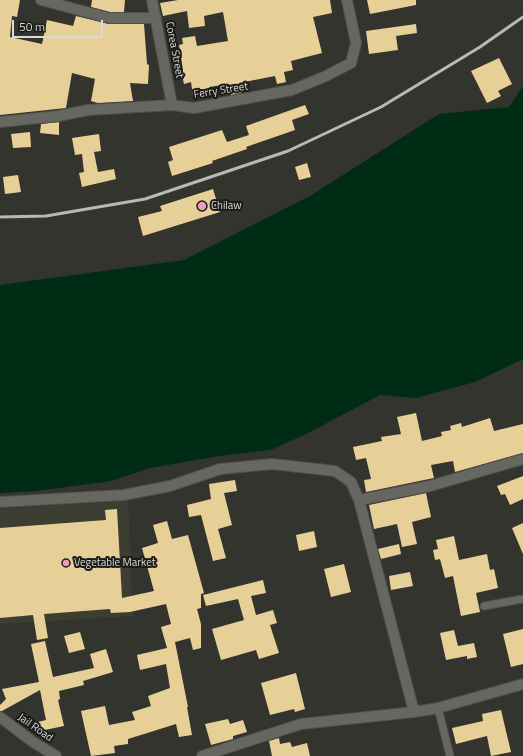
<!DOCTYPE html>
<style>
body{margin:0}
#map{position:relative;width:523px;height:756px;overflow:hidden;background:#33342e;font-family:"Titillium Web",sans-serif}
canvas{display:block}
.scale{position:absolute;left:12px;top:20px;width:91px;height:18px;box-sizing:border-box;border:2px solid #d9d9d5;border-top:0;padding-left:5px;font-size:12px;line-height:14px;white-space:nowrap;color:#d9d9d5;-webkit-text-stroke:3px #1b1b18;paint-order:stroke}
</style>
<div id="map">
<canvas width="523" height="756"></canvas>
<div class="scale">50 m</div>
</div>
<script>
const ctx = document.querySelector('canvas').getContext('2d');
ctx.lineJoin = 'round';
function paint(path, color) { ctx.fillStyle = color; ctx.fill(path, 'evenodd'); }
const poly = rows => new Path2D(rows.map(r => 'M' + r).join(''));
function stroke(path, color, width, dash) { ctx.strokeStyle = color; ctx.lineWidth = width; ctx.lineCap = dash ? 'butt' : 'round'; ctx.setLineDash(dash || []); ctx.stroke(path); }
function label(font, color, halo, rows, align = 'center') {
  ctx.font = font + ' "Titillium Web",sans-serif'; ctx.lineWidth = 4; ctx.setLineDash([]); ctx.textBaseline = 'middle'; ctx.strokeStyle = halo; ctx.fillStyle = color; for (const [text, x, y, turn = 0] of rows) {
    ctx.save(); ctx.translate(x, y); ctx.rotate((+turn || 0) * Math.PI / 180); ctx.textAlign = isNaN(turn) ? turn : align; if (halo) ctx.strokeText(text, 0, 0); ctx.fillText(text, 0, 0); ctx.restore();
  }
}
paint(poly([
 [128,501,133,616,0,624,0,509]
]), '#3d3e32');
paint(poly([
 [523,86,523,359,475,382,416,398,380,395,308,433,271,450,219,456,150,468,111,481,36,491,0,493,0,285,184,260,310,196,439,114,509,107]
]), '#002b14');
paint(poly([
 [0,0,20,0,17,17,12,16,10,37,42,44,47,20,73,26,76,16,109,24,144,24,147,64,149,65,148,84,130,83,133,101,98,103,91,101,95,79,72,73,66,108,0,115],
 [92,0,125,0,124,12,110,12,91,7],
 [178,0,330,0,332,13,313,17,322,53,291,61,293,70,284,72,286,82,277,84,275,76,239,83,241,93,231,95,229,84,209,87,210,93,193,96,191,82,184,84,181,71,183,70,179,45,183,44,182,38,195,36,197,46,228,41,223,12,204,16,205,26,189,28,187,11,163,16,160,3],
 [367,0,416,0,416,5,370,14],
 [416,24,417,33,396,36,398,50,369,54,366,31],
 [499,58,512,84,498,91,501,96,487,103,471,71],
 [305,105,309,114,292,120,295,130,246,147,247,149,212,161,213,163,172,176,168,162,173,160,169,147,222,130,227,142,249,135,246,126],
 [59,122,59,135,40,133,41,124],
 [30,132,31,147,13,148,11,134],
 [99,134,101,151,94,152,98,172,114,169,116,179,82,187,79,173,84,172,82,154,75,155,72,138],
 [307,163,311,177,299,180,295,167],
 [18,175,21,192,5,194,3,177],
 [213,189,220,212,143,236,138,217,162,211,160,206],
 [416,413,422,441,442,436,441,432,451,430,450,426,461,423,462,427,490,418,494,431,523,424,523,453,455,472,453,461,431,465,434,478,366,492,364,480,371,479,366,458,356,460,353,447,382,441,381,437,401,434,397,417],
 [523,476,523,499,510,505,505,494,501,495,497,486],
 [235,480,237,491,224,493,232,525,218,529,226,558,213,561,201,515,189,517,187,505,211,499,209,484],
 [426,493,431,517,412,522,417,544,402,547,397,524,374,529,369,505],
 [117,509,122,598,154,591,142,548,158,543,153,525,167,521,172,539,188,535,204,593,201,594,201,608,197,609,201,624,201,648,193,650,190,638,175,642,188,707,187,707,192,735,179,737,176,724,128,739,128,744,114,746,115,753,91,756,81,711,105,706,109,725,135,720,132,712,151,706,148,696,170,688,166,664,140,670,137,655,167,648,161,627,171,624,166,604,130,612,111,613,110,609,44,614,48,638,37,640,33,615,0,618,0,528,106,520,105,510],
 [523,523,523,554,512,528],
 [314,531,317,547,299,551,296,535],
 [454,536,459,560,487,554,490,570,494,569,498,588,476,593,480,612,461,616,453,576,445,578,440,559,435,560,433,550,438,549,436,540],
 [399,544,401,554,381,559,378,549],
 [344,564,351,592,331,597,324,569],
 [410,572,413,586,391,590,389,576],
 [263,580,266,593,251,596,256,615,273,610,277,623,270,625,279,653,259,659,256,650,221,660,212,629,244,620,238,599,206,606,203,595],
 [523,629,523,664,511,667,503,634],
 [454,630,458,646,474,643,477,657,467,659,467,656,446,660,440,633],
 [80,632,85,649,69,653,64,636],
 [45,641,53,677,94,668,90,654,106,649,113,672,83,681,84,685,59,691,60,699,58,700,64,726,40,731,38,722,46,720,40,690,2,711,0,711,0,705,6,699,2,689,39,682,31,644],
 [296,673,305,709,295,712,294,709,270,715,261,683],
 [501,710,511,752,491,756,487,736,456,744,452,728,483,721,482,714],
 [228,719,230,724,243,720,247,732,233,736,233,739,211,745,205,724],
 [279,738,280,744,290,742,292,747,307,743,310,756,272,756,269,741]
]), '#e7d098');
const lane = poly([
 [484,606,523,599],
 [438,708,450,756]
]);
const street = poly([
 [41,0,109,18,156,18],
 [152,0,172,105],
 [0,122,58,116,88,110,172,105,194,108,292,90,326,76,351,63,356,43,347,0],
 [359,500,430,486,523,459],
 [0,502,124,495,170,486,220,469,272,464,335,471,351,482,359,500,414,712],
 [0,717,33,742,56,756],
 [202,756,301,724,414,712,438,708,523,684]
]);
stroke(lane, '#50504b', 9);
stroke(street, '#50504b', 12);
stroke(lane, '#666760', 7);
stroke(street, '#666760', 10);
stroke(poly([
 [0,217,46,216,145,199,288,151,381,107,480,47,523,17]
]), '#b8b8b4', 3);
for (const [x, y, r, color] of [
 [202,206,5,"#f09ab5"],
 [66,563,4,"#f09ab5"]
]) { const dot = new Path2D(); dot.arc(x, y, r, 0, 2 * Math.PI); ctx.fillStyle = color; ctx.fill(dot); stroke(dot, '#1b1b18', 1.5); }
label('11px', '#d9d9d5', '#1b1b18', [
 ["Corea Street",174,50,79],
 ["Ferry Street",221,91,-9],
 ["Jail Road",35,728,35]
]);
label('11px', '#d9d9d5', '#1b1b18', [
 ["Chilaw",211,206],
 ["Vegetable Market",74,563]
], 'left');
</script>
